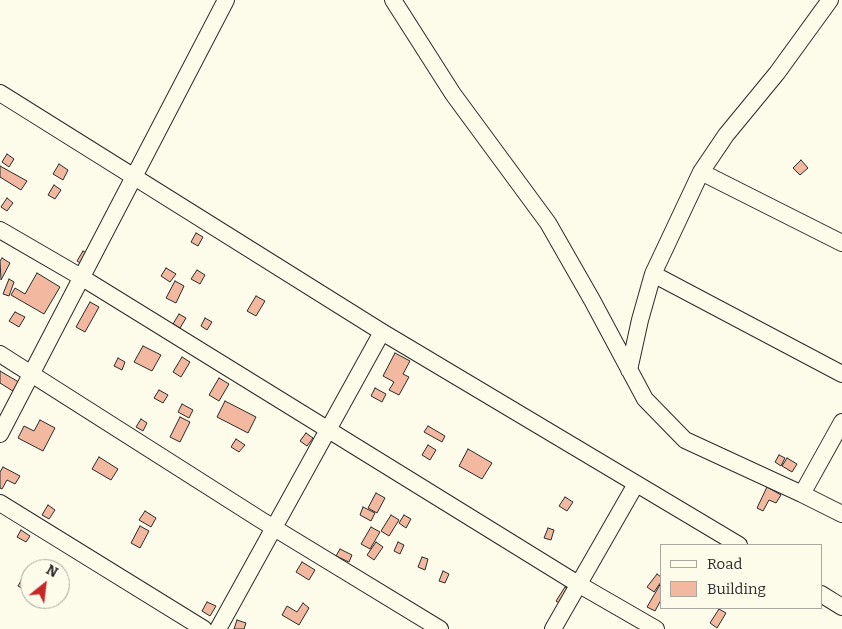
<!DOCTYPE html>
<style>
body{margin:0}
#map{position:relative;width:842px;height:629px;overflow:hidden;background:#fdfbea;font-family:Bitter,serif}
canvas{display:block}
.legend{position:absolute;left:660px;top:544px;width:162px;height:65px;box-sizing:border-box;background:#fdfbea;border:1px solid #a9a89e;margin:0;padding:6px 9px;list-style:none;font-size:15px;color:#2b2b2b}
.legend li{display:flex;align-items:center;gap:10px;height:25px}
.legend b{width:25px;border:1px solid #a9a89e}
.north{position:absolute;left:20px;top:559px;width:50px;height:50px;box-sizing:border-box;background:#fdfbea;border:1px solid #a9a89e;border-radius:50%;rotate:29deg;font-size:14px;font-weight:700;line-height:20px;text-align:center;color:#2b2b2b}
.north::after{content:'';display:block;margin:auto;width:18px;height:22px;background:#c62828;clip-path:polygon(50% 0,100% 100%,50% 72%,0 100%)}
</style>
<div id="map">
<canvas width="842" height="629"></canvas>
<ul class="legend">
<li><b style="height:6px;background:#fdfbea"></b>Road</li>
<li><b style="height:14px;background:#f2b8a0"></b>Building</li>
</ul>
<div class="north">N</div>
</div>
<script>
const ctx = document.querySelector('canvas').getContext('2d');
ctx.lineJoin = 'round';
function paint(path, color) { ctx.fillStyle = color; ctx.fill(path, 'evenodd'); }
const poly = rows => new Path2D(rows.map(r => 'M' + r).join(''));
function stroke(path, color, width, dash) { ctx.strokeStyle = color; ctx.lineWidth = width; ctx.lineCap = dash ? 'butt' : 'round'; ctx.setLineDash(dash || []); ctx.stroke(path); }
const building = poly([
 [7,154,14,159,9,167,2,162,7,154],
 [801,160,808,168,800,175,793,168,801,160],
 [59,164,68,170,63,180,53,174,59,164],
 [0,166,27,181,21,190,0,177,0,166],
 [54,185,61,190,55,199,48,195,54,185],
 [7,198,13,203,7,211,1,207,7,198],
 [196,233,203,237,198,246,191,242,196,233],
 [83,251,91,256,85,266,77,261,83,251],
 [2,258,10,263,1,280,0,261,2,258],
 [166,268,176,274,170,282,161,276,166,268],
 [197,270,205,275,200,284,191,279,197,270],
 [37,273,60,287,44,314,11,295,15,288,25,294,37,273],
 [9,279,14,282,9,296,3,294,9,279],
 [175,281,184,286,176,303,166,298,175,281],
 [256,296,265,301,256,316,247,311,256,296],
 [90,302,99,307,85,332,76,327,90,302],
 [15,312,25,317,19,327,9,321,15,312],
 [179,314,186,318,180,328,173,324,179,314],
 [205,318,212,322,207,330,201,326,205,318],
 [143,346,161,355,152,371,134,362,143,346],
 [395,353,410,361,403,374,409,377,399,395,389,390,394,382,383,376,395,353],
 [182,357,190,362,181,377,173,372,182,357],
 [118,358,125,362,122,370,114,366,118,358],
 [0,371,22,384,16,393,0,383,0,371],
 [219,378,229,384,219,401,209,395,219,378],
 [375,388,386,394,382,402,371,396,375,388],
 [159,390,168,395,163,403,154,398,159,390],
 [225,401,256,417,248,433,217,417,225,401],
 [182,404,193,410,189,418,178,412,182,404],
 [180,417,190,422,180,442,170,437,180,417],
 [141,419,147,423,143,431,136,427,141,419],
 [40,420,55,428,43,451,18,438,24,426,34,431,40,420],
 [428,426,445,436,442,442,424,432,428,426],
 [306,433,313,438,307,446,300,441,306,433],
 [236,439,245,445,239,452,231,447,236,439],
 [428,445,436,450,430,460,422,455,428,445],
 [468,449,492,463,482,479,459,466,468,449],
 [779,455,785,458,781,466,775,462,779,455],
 [99,457,118,469,111,480,92,469,99,457],
 [787,458,797,464,792,472,782,466,787,458],
 [3,467,20,476,15,484,7,480,2,489,0,488,0,472,3,467],
 [767,487,781,495,776,503,769,500,763,511,757,508,767,487],
 [376,493,385,498,377,513,368,508,376,493],
 [565,497,573,502,567,511,559,506,565,497],
 [48,505,55,510,49,519,42,515,48,505],
 [363,507,375,513,371,521,360,515,363,507],
 [145,511,156,518,151,527,139,520,145,511],
 [391,515,399,520,389,536,381,531,391,515],
 [404,515,411,519,406,528,399,523,404,515],
 [140,526,149,531,140,548,131,543,140,526],
 [371,527,380,532,370,549,361,544,371,527],
 [548,528,554,530,551,540,544,538,548,528],
 [21,530,30,536,26,542,17,537,21,530],
 [376,542,383,547,374,560,367,555,376,542],
 [398,542,404,545,400,554,394,551,398,542],
 [340,549,352,555,349,562,336,556,340,549],
 [422,557,428,559,425,570,418,567,422,557],
 [302,562,315,570,309,580,296,572,302,562],
 [443,571,449,574,445,583,439,581,443,571],
 [657,574,661,577,661,582,654,592,647,587,657,574],
 [23,577,30,582,27,591,18,586,23,577],
 [60,583,66,586,60,597,60,583],
 [661,583,661,600,655,611,647,607,661,583],
 [565,587,572,591,564,606,556,601,565,587],
 [207,602,216,606,210,616,202,611,207,602],
 [303,603,309,608,299,625,282,615,287,606,297,612,303,603],
 [719,609,726,613,717,628,710,623,719,609],
 [237,620,246,623,244,629,234,629,237,620]
]);
paint(building, '#f2b8a0');
stroke(building, '#2b2b2b', 1);
const minor = poly([
 [393,0,453,94,548,223,592,300,645,399,685,440,802,494,842,514],
 [0,93,382,332,739,545],
 [701,172,842,243],
 [0,230,81,277,578,584,656,629],
 [653,274,842,374],
 [0,354,261,520,440,629],
 [629,370,640,320,653,274,701,172,726,135,777,73,830,0],
 [0,434,226,0],
 [802,494,842,422],
 [0,503,204,629],
 [821,594,842,607],
 [218,629,382,332],
 [553,629,636,484]
]);
stroke(minor, '#2b2b2b', 18);
stroke(minor, '#fdfbea', 16);
</script>
